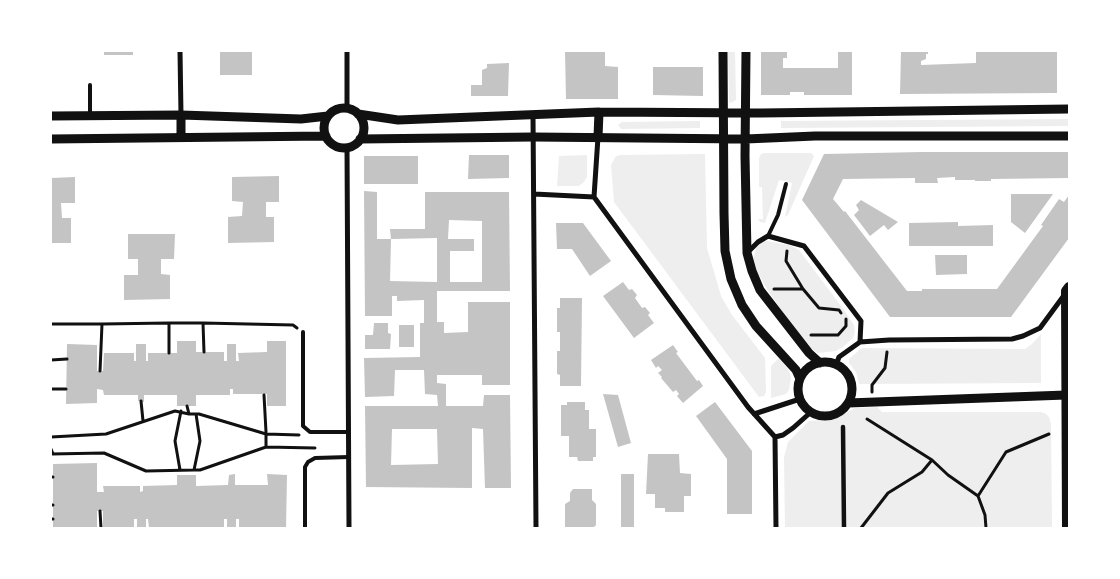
<!DOCTYPE html>
<style>
body{margin:0}
#map{position:relative;width:1120px;height:579px;overflow:hidden;background:#fff;font-family:Overpass,sans-serif}
canvas{display:block}
.frame{position:absolute;inset:0;border:52px solid #fff;pointer-events:none}
</style>
<div id="map">
<canvas width="1120" height="579"></canvas>
<div class="frame"></div>
</div>
<script>
const ctx = document.querySelector('canvas').getContext('2d');
ctx.lineJoin = 'round';
function paint(path, color) { ctx.fillStyle = color; ctx.fill(path, 'evenodd'); }
const poly = rows => new Path2D(rows.map(r => 'M' + r).join(''));
function stroke(path, color, width, dash) { ctx.strokeStyle = color; ctx.lineWidth = width; ctx.lineCap = dash ? 'butt' : 'round'; ctx.setLineDash(dash || []); ctx.stroke(path); }
paint(poly([
 [728,51,735,51,736,100,731,103,729,102,729,99],
 [1069,119,1069,126,781,128,781,121],
 [700,121,700,128,621,129,618,125,622,122],
 [764,153,811,153,814,156,788,215,785,217,792,183,779,180,765,223,760,222,758,219,763,219,762,187,759,187,759,158,761,154],
 [705,154,707,248,721,296,732,315,765,358,766,392,764,396,759,397,614,202,611,165,616,156,621,155],
 [587,155,587,177,584,182,579,186,557,186,559,156],
 [767,241,789,245,799,250,844,310,854,325,855,332,853,338,844,346,836,351,818,353,813,350,800,336,782,311,767,289,755,268,753,262,756,248,762,242],
 [1041,334,1041,383,859,384,856,372,849,363,849,359,862,348,1025,349,1032,344],
 [779,358,789,371,791,378,789,390,786,394,771,398,771,366],
 [877,407,882,412,1041,412,1046,414,1049,417,1051,423,1052,528,785,528,784,457,788,442,809,421,835,419,855,408]
]), '#eee');
paint(poly([
 [104,51,133,51,133,55,104,55],
 [220,51,252,51,252,75,220,75],
 [565,51,605,51,605,66,618,67,618,99,566,99],
 [761,51,787,51,787,58,783,58,783,68,838,68,838,51,852,51,852,95,804,95,804,92,790,92,790,95,761,95],
 [901,51,928,51,928,54,926,54,926,59,921,61,921,65,976,63,976,51,1057,51,1057,93,900,94],
 [509,63,508,96,471,96,471,85,482,85,482,70,487,68,487,64],
 [653,67,703,67,703,96,653,95],
 [922,152,1069,152,1069,178,991,179,991,181,975,181,975,180,955,180,955,177,937,178,938,183,915,183,915,178,843,179,833,199,844,212,845,211,907,291,922,291,922,289,997,289,1043,226,1041,225,1059,199,1064,202,1069,195,1069,238,1011,317,890,317,802,200,824,154],
 [469,155,509,155,509,178,468,179],
 [364,156,418,156,418,184,364,184],
 [279,176,279,202,266,202,266,217,274,217,274,242,228,243,228,217,242,216,243,202,232,201,232,177],
 [75,177,75,203,61,203,62,218,71,218,71,243,51,243,51,178],
 [364,191,377,192,377,239,391,239,390,281,437,282,437,238,391,239,390,229,425,229,425,192,509,192,510,291,437,291,437,322,444,322,444,333,468,332,468,302,510,302,510,385,482,385,482,375,437,375,437,383,446,384,446,406,483,406,484,395,510,395,511,488,485,488,483,429,472,428,472,488,366,487,365,406,438,406,437,395,425,394,424,370,395,370,394,396,365,397,364,358,420,357,420,323,424,323,424,300,397,301,397,296,392,296,392,316,365,316],
 [449,220,482,221,482,282,450,282,450,251,474,251,474,239,448,239],
 [392,429,437,429,438,464,391,465],
 [1011,194,1053,194,1025,233,1011,222],
 [861,200,898,222,888,230,884,225,870,236,854,215,859,210,856,205],
 [958,222,958,226,993,225,993,246,909,246,909,223],
 [556,223,583,223,611,261,590,276,572,249,557,249],
 [128,234,175,234,174,259,161,259,161,274,170,275,170,299,124,300,124,275,138,275,138,259,128,259],
 [935,255,967,255,967,274,936,275],
 [623,282,629,290,632,289,637,295,635,298,642,308,645,307,650,313,648,315,654,323,634,338,603,296],
 [560,298,582,298,581,386,560,386,560,375,557,374,557,351,560,351,560,332,557,332,557,308,560,308],
 [374,323,388,323,388,333,391,334,390,349,365,349,365,335,373,335],
 [399,325,414,325,414,347,399,347],
 [177,341,196,341,196,352,224,352,224,361,227,361,227,344,236,344,236,361,239,361,238,353,267,352,267,341,286,341,286,406,267,406,267,394,233,394,233,389,230,389,230,395,196,395,196,406,177,406,177,395,144,395,144,402,138,401,138,395,104,395,103,390,97,389,97,403,66,404,67,344,97,345,97,371,103,371,104,353,134,353,134,361,136,361,136,344,146,344,146,361,148,361,148,353,177,353],
 [673,345,678,352,676,353,697,381,699,380,703,386,683,403,677,396,679,394,676,390,673,392,661,378,662,377,658,373,662,370,658,366,656,368,651,360],
 [603,394,618,395,631,443,618,447],
 [567,402,585,402,585,410,589,410,589,429,596,429,596,457,593,457,593,461,578,461,577,457,569,457,569,436,561,436,561,405,567,405],
 [715,402,752,451,752,514,727,514,727,459,696,416],
 [648,454,679,454,680,473,691,474,691,496,684,496,684,512,665,512,665,508,655,508,655,494,646,494],
 [97,463,97,492,104,492,103,486,140,486,140,492,143,491,143,486,177,485,177,475,196,475,196,486,228,485,229,475,235,474,235,485,268,485,267,474,287,475,286,528,239,527,239,519,236,519,236,528,227,528,227,519,224,519,224,528,149,528,148,519,146,519,146,528,137,528,137,519,134,519,134,528,103,527,103,511,97,511,97,528,53,528,53,464],
 [621,474,634,474,634,528,621,528],
 [573,489,592,489,592,500,596,504,596,525,593,528,565,528,565,504,570,501,570,493]
]), '#c4c4c4');
stroke(poly([
 [787,251,786,261,803,289,819,308,839,310,841,313],
 [774,289,803,289],
 [51,324,102,324],
 [811,335,838,335,846,326,846,319],
 [204,352,203,323,293,325,297,328],
 [169,353,169,323,203,323],
 [51,360,67,359],
 [100,371,102,324,169,323],
 [51,389,66,389],
 [872,392,872,385,885,368,887,352],
 [264,395,266,432],
 [141,401,143,421],
 [187,406,189,414],
 [266,434,266,447],
 [51,437,106,434,175,411,189,414,199,414,266,434,299,435],
 [51,449,53,454],
 [51,454,104,453,146,471,194,470,200,470,266,447,315,448],
 [932,460,948,475,978,496,985,515,986,528],
 [180,470,175,441,181,411],
 [194,470,200,441,196,414],
 [51,477,53,477],
 [978,496,1006,452,1049,434],
 [51,505,53,505],
 [100,511,101,528],
 [51,519,53,519],
 [861,528,888,493,922,472,932,460,867,419]
]), '#111', 3);
stroke(poly([
 [90,116,90,85],
 [768,236,778,215,786,184],
 [303,332,303,426,310,432,349,432],
 [305,528,305,467,308,462,315,458,349,457]
]), '#111', 4);
stroke(poly([
 [843,427,844,528]
]), '#111', 4.5);
stroke(poly([
 [180,51,181,115],
 [347,51,347,108],
 [533,115,536,528],
 [598,137,594,197,748,407,775,437],
 [347,147,349,528],
 [534,194,594,197],
 [747,253,758,242,768,236,804,246,861,321,860,342],
 [836,365,839,357,860,342,889,340,1012,339,1023,336,1040,328,1065,294],
 [754,414,800,399],
 [775,437,776,528],
 [775,437,783,435,793,428,811,412]
]), '#111', 5);
stroke(poly([
 [723,51,724,213,725,251,731,279,742,305,756,326,796,370,800,379],
 [746,51,745,156,747,253,752,271,760,290,809,353,820,363],
 '324 128a20 20 0 1 1 40 0a20 20 0 1 1-40 0Z',
 [358,114,398,120,599,112,762,113,1069,109],
 [181,115,181,137],
 [51,116,181,115,301,119,328,116],
 [598,137,599,112],
 [51,139,326,136],
 [360,139,533,137,746,139,815,136,1069,136],
 '798 389a27 27 0 1 1 54 0a27 27 0 1 1-54 0Z',
 [848,403,1066,395]
]), '#111', 9);
stroke(poly([
 [1067,528,1066,291,1069,287]
]), '#111', 10);
</script>
